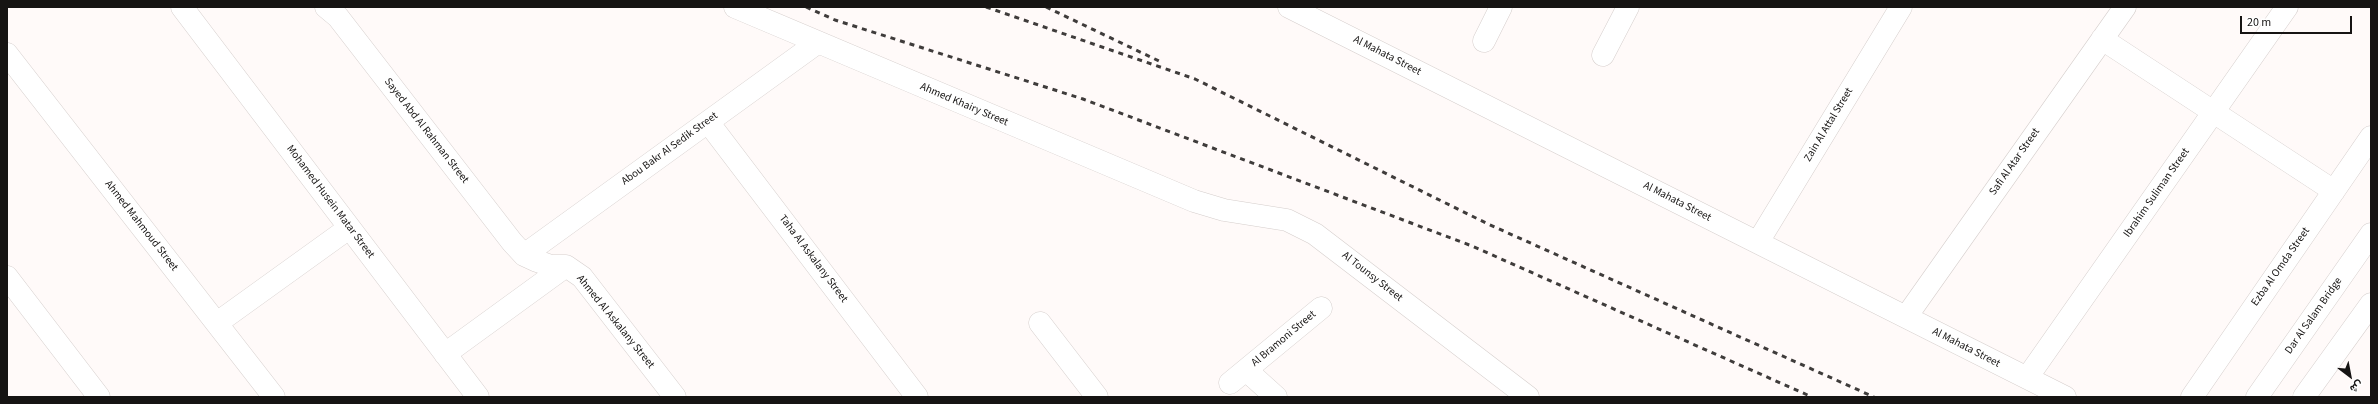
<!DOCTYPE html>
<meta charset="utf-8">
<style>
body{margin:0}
#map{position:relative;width:2378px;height:404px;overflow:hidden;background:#fffaf9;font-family:"Source Sans 3",Vazirmatn,sans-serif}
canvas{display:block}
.frame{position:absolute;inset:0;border:8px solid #161413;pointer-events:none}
.north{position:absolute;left:2330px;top:356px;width:40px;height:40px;-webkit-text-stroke:3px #fff;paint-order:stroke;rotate:148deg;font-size:11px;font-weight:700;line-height:16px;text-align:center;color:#161413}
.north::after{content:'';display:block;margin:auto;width:14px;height:18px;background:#161413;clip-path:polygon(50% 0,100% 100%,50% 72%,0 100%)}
.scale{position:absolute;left:2240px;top:16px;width:112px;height:18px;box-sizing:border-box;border:2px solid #161413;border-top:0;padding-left:5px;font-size:12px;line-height:14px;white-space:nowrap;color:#161413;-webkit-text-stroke:3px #fff;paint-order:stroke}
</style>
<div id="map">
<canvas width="2378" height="404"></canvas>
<div class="frame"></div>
<div class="north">ش</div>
<div class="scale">20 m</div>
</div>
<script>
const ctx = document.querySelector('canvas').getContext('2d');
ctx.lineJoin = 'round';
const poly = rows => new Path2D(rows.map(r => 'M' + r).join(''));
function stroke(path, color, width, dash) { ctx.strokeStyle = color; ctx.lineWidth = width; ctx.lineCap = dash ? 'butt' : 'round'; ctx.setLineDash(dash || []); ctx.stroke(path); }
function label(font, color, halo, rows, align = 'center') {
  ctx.font = font + ' "Source Sans 3",sans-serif'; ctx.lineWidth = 4; ctx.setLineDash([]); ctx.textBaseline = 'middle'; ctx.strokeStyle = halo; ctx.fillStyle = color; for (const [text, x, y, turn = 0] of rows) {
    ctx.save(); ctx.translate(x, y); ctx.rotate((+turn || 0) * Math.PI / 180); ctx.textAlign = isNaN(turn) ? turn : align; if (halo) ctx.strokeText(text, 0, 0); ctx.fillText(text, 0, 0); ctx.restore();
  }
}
const minor = poly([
 [182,7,478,397],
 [326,7,338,17,512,242,524,255,537,261,551,266,566,266,582,277,675,397],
 [735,7,1194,201,1224,210,1287,220,1315,234,1528,397],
 [1289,7,2065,397],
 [2102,39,2334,191],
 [1484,41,1501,7],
 [7,54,274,397],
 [1603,55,1628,7],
 [708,122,917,397],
 [1758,242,1901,7],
 [524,255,817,43],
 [7,277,99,397],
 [1906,317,2125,7],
 [217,323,349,228],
 [1040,323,1097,397],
 [445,354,566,266],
 [1246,370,1276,397],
 [2027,378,2287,7],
 [1230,383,1321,308],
 [2192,397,2371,137],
 [2257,397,2371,234],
 [2304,397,2371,304]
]);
stroke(minor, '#d5cecc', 23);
stroke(minor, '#fff', 22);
stroke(poly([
 [806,7,835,20,1083,99,1472,246,1812,397],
 [986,7,1195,79,1488,224,1874,397],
 [1046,7,1159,61]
]), '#3f3c3b', 3, [5, 5]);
label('11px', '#161413', '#fff', [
 ["Al Mahata Street",1387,56,27],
 ["Ahmed Khairy Street",964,105,23],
 ["Zain Al Attal Street",1829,125,-59],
 ["Sayed Abd Al Rahman Street",426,131,52],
 ["Abou Bakr Al Sedik Street",670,149,-36],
 ["Safi Al Atar Street",2015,162,-55],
 ["Ibrahim Suliman Street",2157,193,-55],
 ["Mohamed Husein Matar Street",330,202,53],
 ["Al Mahata Street",1677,202,27],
 ["Ahmed Mahmoud Street",141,226,52],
 ["Taha Al Askalany Street",813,259,53],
 ["Ezba Al Omda Street",2281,267,-55],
 ["Al Tounsy Street",1372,277,38],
 ["Dar Al Salam Bridge",2314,316,-55],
 ["Ahmed Al Askalany Street",615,322,51],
 ["Al Bramoni Street",1284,339,-40],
 ["Al Mahata Street",1966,348,27]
]);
</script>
